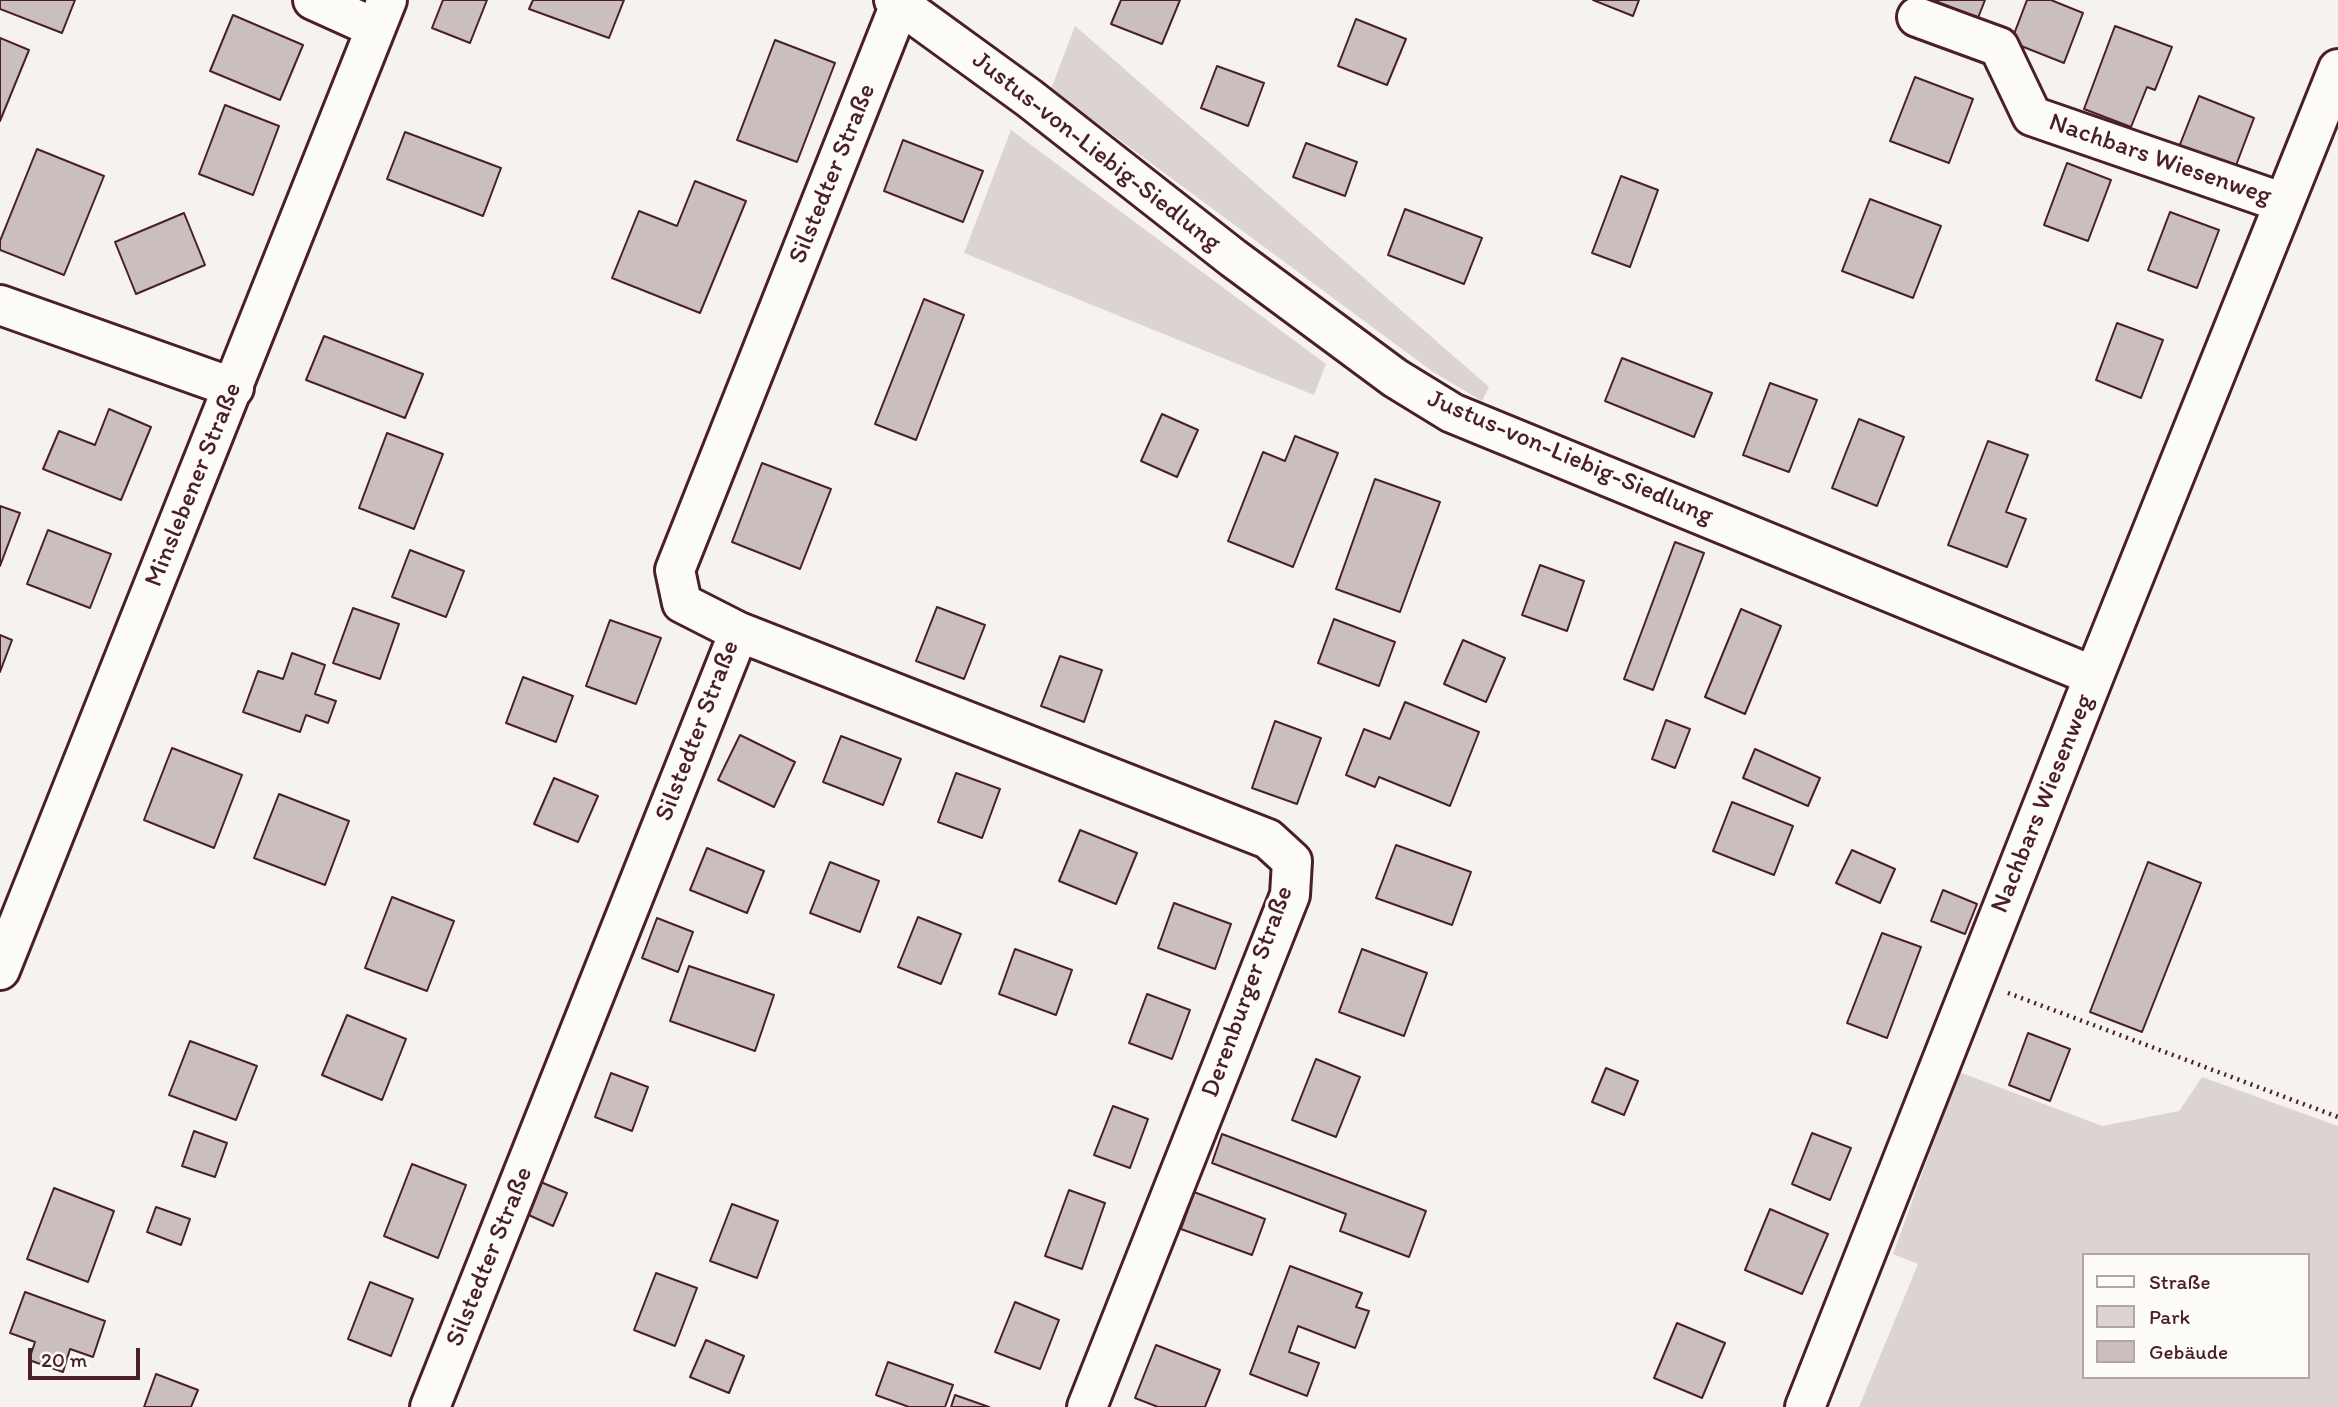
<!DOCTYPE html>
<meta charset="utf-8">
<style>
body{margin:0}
#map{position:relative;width:2338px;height:1407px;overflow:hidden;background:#f6f3ef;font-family:Itim,sans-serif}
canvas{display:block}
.legend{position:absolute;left:2082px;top:1253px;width:228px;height:126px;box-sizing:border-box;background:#fdfcf7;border:2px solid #b5a4a5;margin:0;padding:9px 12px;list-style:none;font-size:21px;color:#4a1f2b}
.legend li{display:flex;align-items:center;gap:14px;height:35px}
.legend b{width:35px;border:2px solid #b5a4a5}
.scale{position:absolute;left:28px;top:1348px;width:112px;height:32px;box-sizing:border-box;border:4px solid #4a1f2b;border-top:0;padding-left:9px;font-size:21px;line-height:24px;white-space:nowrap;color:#4a1f2b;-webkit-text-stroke:5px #fdfcf7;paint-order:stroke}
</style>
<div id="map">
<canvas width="2338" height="1407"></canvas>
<ul class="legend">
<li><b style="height:9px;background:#fdfcf7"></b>Straße</li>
<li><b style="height:19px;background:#dcd4d2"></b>Park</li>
<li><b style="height:19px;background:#cbbfbe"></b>Gebäude</li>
</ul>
<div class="scale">20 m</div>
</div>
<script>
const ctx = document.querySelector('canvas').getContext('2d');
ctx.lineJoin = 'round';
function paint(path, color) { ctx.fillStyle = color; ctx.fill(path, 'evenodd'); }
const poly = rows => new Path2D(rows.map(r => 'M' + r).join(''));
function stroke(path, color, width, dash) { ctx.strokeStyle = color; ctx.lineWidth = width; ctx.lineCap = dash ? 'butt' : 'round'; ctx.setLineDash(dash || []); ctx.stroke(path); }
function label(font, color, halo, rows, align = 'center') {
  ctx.font = font + ' Itim,sans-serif'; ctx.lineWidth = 6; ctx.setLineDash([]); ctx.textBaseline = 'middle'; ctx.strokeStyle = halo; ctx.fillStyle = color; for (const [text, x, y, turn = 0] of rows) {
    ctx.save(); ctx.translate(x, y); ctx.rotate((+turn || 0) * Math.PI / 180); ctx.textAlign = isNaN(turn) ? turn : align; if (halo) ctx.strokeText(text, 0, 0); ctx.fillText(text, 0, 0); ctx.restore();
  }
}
paint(poly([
 [1075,26,1489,387,1482,401,1433,372,1051,89],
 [1011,130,1326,364,1314,395,964,253],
 [1959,1072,2102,1126,2179,1111,2202,1077,2338,1126,2338,1407,1859,1407,1918,1264,1893,1254],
 [2084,1255,2308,1255,2308,1377,2084,1377]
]), '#dcd4d2');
const building = poly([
 [0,0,75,0,62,33,0,9,0,0],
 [443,0,487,0,470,43,432,28,443,0],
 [533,0,624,0,609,38,529,9,533,0],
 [1121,0,1180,0,1162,44,1111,24,1121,0],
 [1593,0,1639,0,1633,16,1593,0],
 [1933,0,1985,0,1978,18,1933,0],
 [2027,0,2051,0,2083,13,2064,63,2011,42,2027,0],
 [233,15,303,45,280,100,210,71,233,15],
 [1356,19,1406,39,1387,85,1338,66,1356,19],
 [2115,26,2172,47,2155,90,2147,87,2131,127,2084,109,2115,26],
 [0,38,29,50,0,121,0,38],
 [775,40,835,63,797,162,737,140,775,40],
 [1217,66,1264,83,1248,126,1201,108,1217,66],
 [1915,77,1973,99,1949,163,1890,141,1915,77],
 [2199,96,2254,118,2235,168,2179,147,2199,96],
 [225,105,279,126,253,195,199,174,225,105],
 [405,132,501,168,483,216,387,179,405,132],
 [903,140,983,171,963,222,884,191,903,140],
 [1306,143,1357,162,1345,196,1293,177,1306,143],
 [37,149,104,176,64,275,0,250,0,241,37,149],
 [2067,163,2111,180,2088,241,2044,225,2067,163],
 [1621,176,1658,190,1630,267,1592,253,1621,176],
 [695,181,746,201,700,313,612,278,639,211,677,226,695,181],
 [1870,199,1941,226,1913,298,1842,271,1870,199],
 [1405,209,1482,238,1464,284,1388,255,1405,209],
 [2170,212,2219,230,2197,288,2148,270,2170,212],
 [184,213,205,265,136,294,115,242,184,213],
 [924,299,964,315,916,440,875,424,924,299],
 [2117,323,2163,340,2141,398,2096,380,2117,323],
 [324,336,423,374,405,418,306,380,324,336],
 [1622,358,1712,393,1694,437,1605,401,1622,358],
 [1770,383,1817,400,1789,472,1743,455,1770,383],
 [109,409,151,427,121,500,43,469,59,431,95,445,109,409],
 [1162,414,1198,430,1177,477,1141,461,1162,414],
 [1859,419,1904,437,1877,506,1832,488,1859,419],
 [387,433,443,454,414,529,359,508,387,433],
 [1295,436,1338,453,1293,567,1228,541,1263,452,1285,461,1295,436],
 [1988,441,2028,455,2006,512,2026,519,2007,567,1948,545,1988,441],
 [762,463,831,489,800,569,732,542,762,463],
 [1375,479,1440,502,1400,612,1336,589,1375,479],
 [0,506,20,513,0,566,0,506],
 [48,530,111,554,90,608,27,584,48,530],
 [1675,542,1704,553,1653,690,1624,679,1675,542],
 [410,550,464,571,446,617,392,597,410,550],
 [1540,565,1584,581,1567,631,1522,615,1540,565],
 [937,607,985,625,964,679,916,661,937,607],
 [353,608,399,624,380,679,333,663,353,608],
 [1741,609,1781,626,1745,714,1705,697,1741,609],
 [1334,619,1395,642,1379,686,1318,663,1334,619],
 [610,620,661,638,636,704,586,686,610,620],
 [0,635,12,640,0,672,0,635],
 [1463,640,1505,658,1486,702,1444,684,1463,640],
 [292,653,325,665,315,694,336,701,328,723,306,715,300,732,243,712,258,671,283,679,292,653],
 [1060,656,1102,670,1084,722,1041,706,1060,656],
 [523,677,573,696,556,742,506,723,523,677],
 [1405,702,1479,732,1450,806,1379,777,1375,787,1346,775,1364,729,1390,739,1405,702],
 [1666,720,1690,729,1675,768,1652,759,1666,720],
 [1275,721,1321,738,1297,804,1252,788,1275,721],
 [740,735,795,762,774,807,718,780,740,735],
 [841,736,901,759,883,805,823,782,841,736],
 [172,748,242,775,214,848,144,820,172,748],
 [1755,749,1820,778,1808,806,1743,778,1755,749],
 [956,773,1000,789,982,838,938,822,956,773],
 [554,778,598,796,578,842,534,824,554,778],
 [279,794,349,821,325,885,254,858,279,794],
 [1732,802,1793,826,1774,875,1713,851,1732,802],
 [1080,830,1137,853,1116,904,1059,881,1080,830],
 [1396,845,1471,872,1452,925,1376,898,1396,845],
 [707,848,764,871,747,913,690,890,707,848],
 [1852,850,1895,869,1880,903,1836,883,1852,850],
 [830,862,879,881,860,932,810,913,830,862],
 [2148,862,2201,883,2142,1032,2090,1012,2148,862],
 [1943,890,1977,904,1965,934,1931,921,1943,890],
 [392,897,454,921,427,991,365,968,392,897],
 [1174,903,1231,924,1215,969,1158,948,1174,903],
 [918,917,961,934,941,984,898,967,918,917],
 [657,918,693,932,678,972,642,958,657,918],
 [1882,933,1921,947,1887,1038,1847,1023,1882,933],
 [1015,949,1072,970,1056,1015,999,994,1015,949],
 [1362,949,1427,973,1404,1036,1339,1012,1362,949],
 [689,966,774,995,755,1051,670,1021,689,966],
 [1147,994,1190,1010,1172,1059,1129,1043,1147,994],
 [347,1015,406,1039,382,1100,322,1075,347,1015],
 [2028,1033,2070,1049,2050,1101,2009,1085,2028,1033],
 [190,1041,257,1066,236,1120,169,1095,190,1041],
 [1316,1059,1360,1077,1336,1137,1292,1120,1316,1059],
 [1606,1068,1638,1081,1624,1115,1592,1102,1606,1068],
 [611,1073,648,1087,632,1131,595,1117,611,1073],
 [1113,1106,1148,1119,1130,1168,1094,1155,1113,1106],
 [194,1131,227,1143,215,1177,182,1166,194,1131],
 [1812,1133,1851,1148,1830,1200,1792,1184,1812,1133],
 [1222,1134,1426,1211,1409,1257,1340,1231,1346,1214,1212,1163,1222,1134],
 [412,1164,466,1185,438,1258,384,1236,412,1164],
 [536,1180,567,1193,553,1226,522,1212,536,1180],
 [54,1188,114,1211,88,1282,27,1259,54,1188],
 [1069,1190,1105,1203,1082,1269,1045,1256,1069,1190],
 [1194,1192,1265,1219,1252,1255,1181,1229,1194,1192],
 [732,1204,778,1221,757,1278,710,1261,732,1204],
 [156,1207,190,1219,181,1245,147,1232,156,1207],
 [1770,1209,1828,1234,1802,1294,1745,1270,1770,1209],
 [1290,1266,1362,1293,1356,1307,1369,1311,1355,1348,1298,1326,1289,1352,1319,1363,1307,1396,1250,1374,1290,1266],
 [656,1273,697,1288,675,1346,634,1330,656,1273],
 [370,1282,413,1299,391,1356,348,1339,370,1282],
 [25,1292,105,1321,93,1357,70,1349,63,1372,29,1360,35,1342,10,1333,25,1292],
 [1015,1302,1059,1320,1040,1369,995,1352,1015,1302],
 [1677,1323,1725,1343,1702,1398,1654,1378,1677,1323],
 [706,1340,744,1356,729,1393,690,1377,706,1340],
 [1156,1345,1220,1370,1205,1407,1158,1407,1135,1398,1156,1345],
 [888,1362,953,1385,945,1407,909,1407,876,1395,888,1362],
 [156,1374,198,1390,191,1407,144,1407,156,1374],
 [955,1395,989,1407,951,1407,955,1395]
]);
paint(building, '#cbbfbe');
stroke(building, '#4a1f2b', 2);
const minor = poly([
 [313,0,375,28],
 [894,0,1029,98,1233,258,1395,378,1452,413,2094,676],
 [1917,17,1999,47,2032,116,2284,203],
 [0,305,234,388],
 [739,632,1268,839,1292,861,1290,895,1087,1407],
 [0,970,387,0],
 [430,1407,739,632,682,603,675,570,900,4],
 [1805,1407,2094,676,2338,69]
]);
stroke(minor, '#4a1f2b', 44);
stroke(poly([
 [2008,993,2338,1117]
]), '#4a1f2b', 4.5, [2, 5]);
stroke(minor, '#fdfcf7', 38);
label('26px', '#4a1f2b', '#fdfcf7', [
 ["Justus-von-Liebig-Siedlung",1096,152,38],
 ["Nachbars Wiesenweg",2160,160,19],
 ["Silstedter Straße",833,174,-68],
 ["Justus-von-Liebig-Siedlung",1570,458,23],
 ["Minslebener Straße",194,485,-68],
 ["Silstedter Straße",698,731,-69],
 ["Nachbars Wiesenweg",2043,804,-68],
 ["Derenburger Straße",1248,992,-70],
 ["Silstedter Straße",490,1257,-68]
]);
</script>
